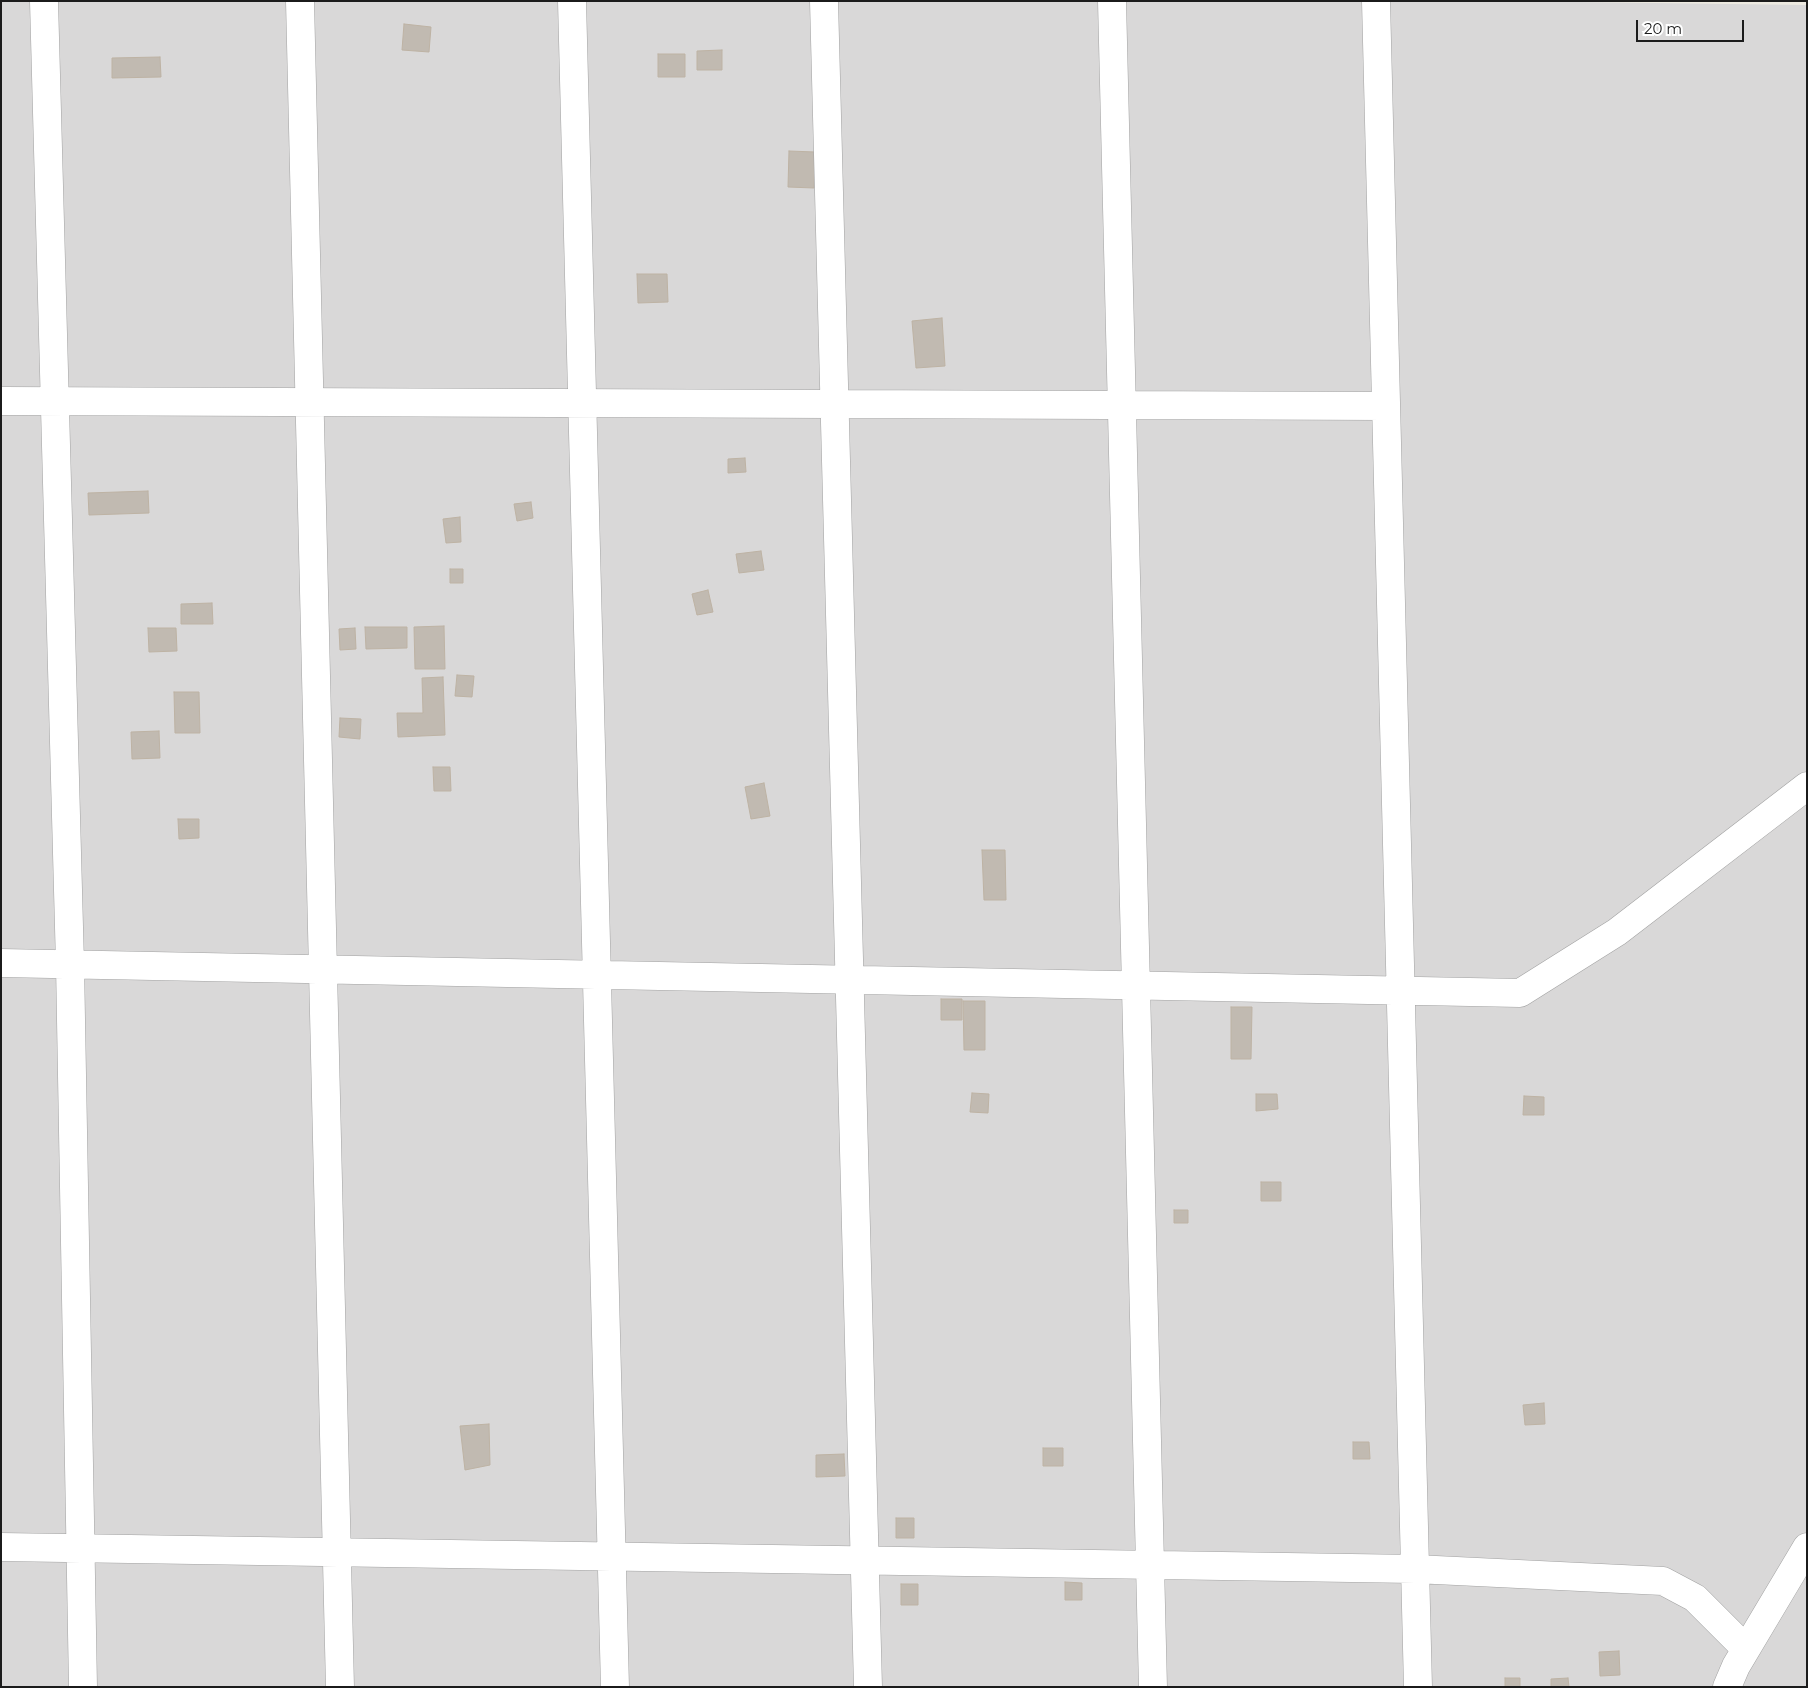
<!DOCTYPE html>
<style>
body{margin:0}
#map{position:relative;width:1808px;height:1688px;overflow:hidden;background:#edeae1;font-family:Montserrat,sans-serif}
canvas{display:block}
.frame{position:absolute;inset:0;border:2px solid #1b1b1b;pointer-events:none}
.scale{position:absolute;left:1636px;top:20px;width:108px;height:22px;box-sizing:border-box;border:2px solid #1b1b1b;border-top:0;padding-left:6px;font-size:15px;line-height:18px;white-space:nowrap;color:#1b1b1b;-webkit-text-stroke:4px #fff;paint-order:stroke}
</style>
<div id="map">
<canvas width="1808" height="1688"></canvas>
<div class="frame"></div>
<div class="scale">20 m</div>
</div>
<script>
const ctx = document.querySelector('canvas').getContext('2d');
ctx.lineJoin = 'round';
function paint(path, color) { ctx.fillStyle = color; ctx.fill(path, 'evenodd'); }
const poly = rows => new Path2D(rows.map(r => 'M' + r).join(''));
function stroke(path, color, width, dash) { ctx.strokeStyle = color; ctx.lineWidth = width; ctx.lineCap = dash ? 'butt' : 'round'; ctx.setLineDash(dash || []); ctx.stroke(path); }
paint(poly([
 [1,1,1501,1,1807,5,1807,1687,1,1687]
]), '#d9d8d8');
const building = poly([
 [404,24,431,27,429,52,402,50,404,24],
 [722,50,722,70,697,70,697,51,722,50],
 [658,54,685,54,685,77,658,77,658,54],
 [160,57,161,77,112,78,112,58,160,57],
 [789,151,815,152,814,188,788,187,789,151],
 [637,274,667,274,668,302,638,303,637,274],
 [942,318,945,366,916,368,912,321,942,318],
 [745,458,746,472,728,473,728,459,745,458],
 [148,491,149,513,89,515,88,493,148,491],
 [531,502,533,518,517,521,514,504,531,502],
 [460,517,461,542,446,543,443,519,460,517],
 [761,551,764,570,739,573,736,554,761,551],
 [450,569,463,569,463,583,450,583,450,569],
 [708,590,713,612,697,615,692,594,708,590],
 [212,603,213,624,181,624,181,604,212,603],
 [444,626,445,669,415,669,414,627,444,626],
 [365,627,407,627,407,648,366,649,365,627],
 [148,628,176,628,177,651,149,652,148,628],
 [355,628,356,649,340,650,339,629,355,628],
 [457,675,474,676,472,697,455,696,457,675],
 [443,677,445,735,398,737,397,713,423,713,422,678,443,677],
 [174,692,199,692,200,733,175,733,174,692],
 [340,718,361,719,360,739,339,737,340,718],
 [159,731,160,758,132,759,131,732,159,731],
 [433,767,450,767,451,791,434,791,433,767],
 [764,783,770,816,751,819,745,787,764,783],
 [178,819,199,819,199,838,179,839,178,819],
 [982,850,1005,850,1006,900,984,900,982,850],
 [941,999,962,999,962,1020,941,1020,941,999],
 [963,1001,985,1001,985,1050,964,1050,963,1001],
 [1231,1007,1252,1007,1251,1059,1231,1059,1231,1007],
 [972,1093,989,1094,988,1113,970,1112,972,1093],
 [1256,1094,1277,1094,1278,1109,1256,1111,1256,1094],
 [1524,1096,1544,1097,1544,1115,1523,1115,1524,1096],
 [1261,1182,1281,1182,1281,1201,1261,1201,1261,1182],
 [1174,1210,1188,1210,1188,1223,1174,1223,1174,1210],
 [1544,1403,1545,1424,1525,1425,1523,1405,1544,1403],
 [489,1424,490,1465,465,1470,460,1426,489,1424],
 [1353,1442,1369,1442,1370,1459,1353,1459,1353,1442],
 [1043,1448,1063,1448,1063,1466,1043,1466,1043,1448],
 [844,1454,845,1476,816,1477,816,1455,844,1454],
 [896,1518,914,1518,914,1538,896,1538,896,1518],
 [1065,1582,1082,1583,1082,1600,1065,1600,1065,1582],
 [901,1584,918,1584,918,1605,901,1605,901,1584],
 [1619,1651,1620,1675,1600,1676,1599,1652,1619,1651],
 [1505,1678,1520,1678,1520,1687,1505,1687,1505,1678],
 [1568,1678,1569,1687,1551,1687,1551,1679,1568,1678]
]);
paint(building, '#c1bab1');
stroke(building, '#beb3a4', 1);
const street = poly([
 [44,1,70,964,83,1687],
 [300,1,340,1687],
 [572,1,615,1687],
 [824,1,868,1687],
 [1112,1,1153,1687],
 [1376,1,1418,1687],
 [1,401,1386,406],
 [1,963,1520,993,1617,932,1807,786],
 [1,1547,1415,1569,1663,1581,1695,1598,1746,1649],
 [1727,1687,1736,1666,1807,1547]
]);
stroke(street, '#a2a2a2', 29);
stroke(street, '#fff', 28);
</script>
